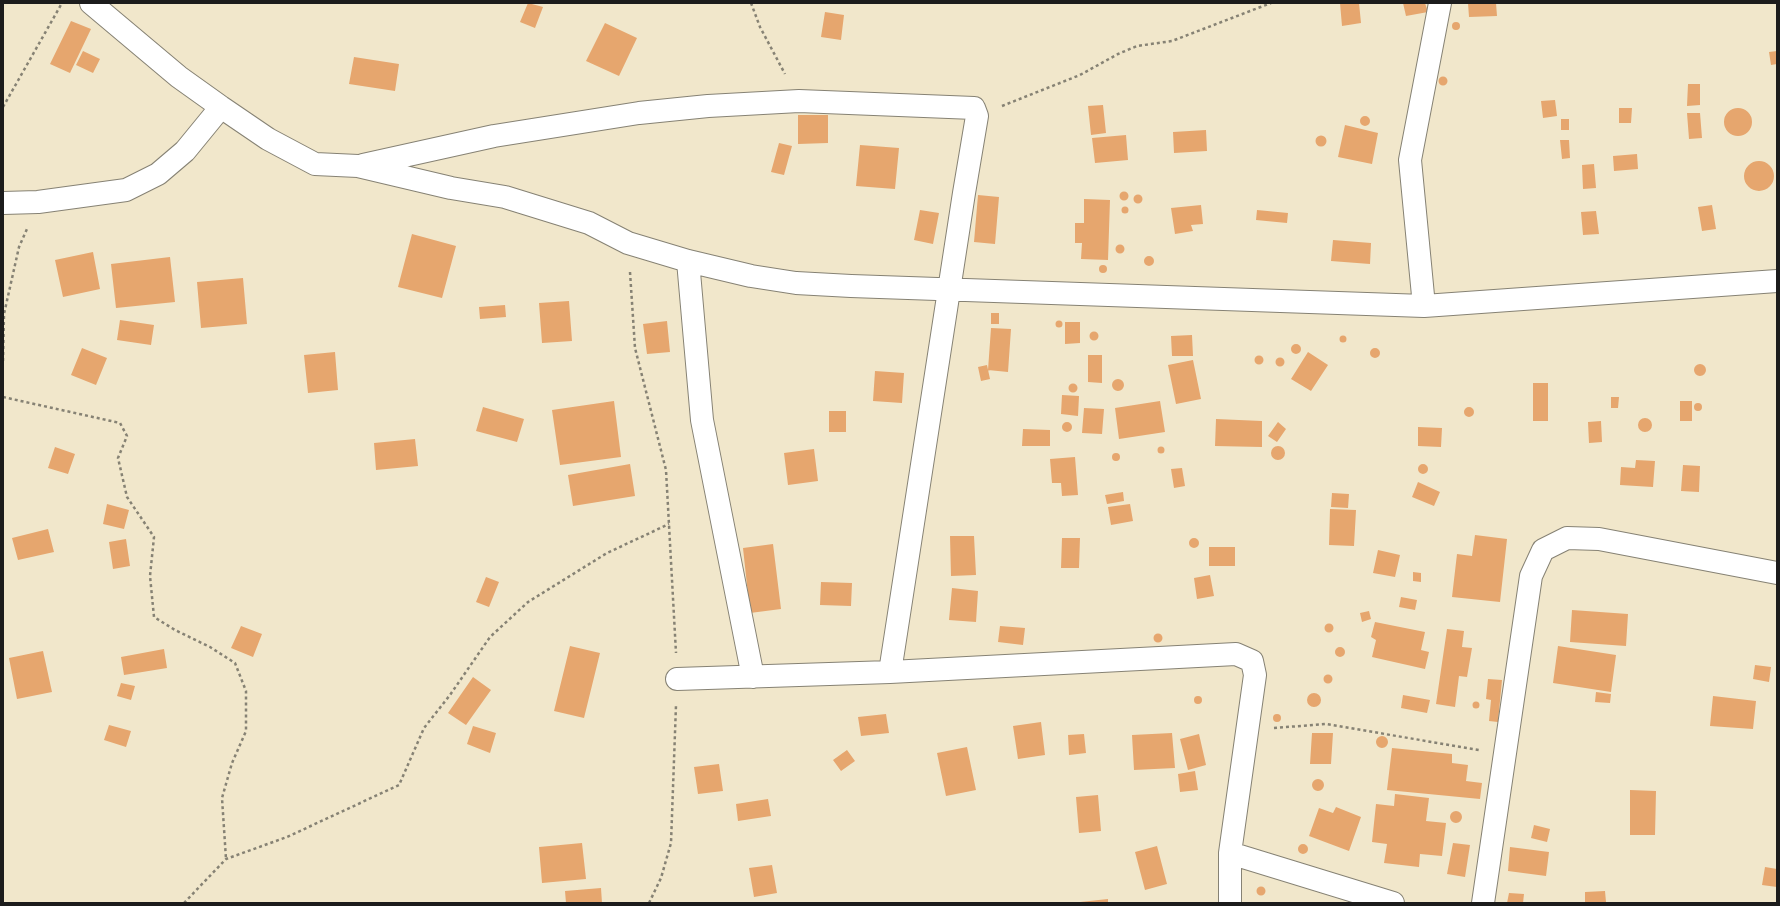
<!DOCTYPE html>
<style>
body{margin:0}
#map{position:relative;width:1780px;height:906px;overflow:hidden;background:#f1e7cb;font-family:Sriracha,sans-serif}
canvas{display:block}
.frame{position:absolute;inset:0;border:4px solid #1c1c1c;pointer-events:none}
</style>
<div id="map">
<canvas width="1780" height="906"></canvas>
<div class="frame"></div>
</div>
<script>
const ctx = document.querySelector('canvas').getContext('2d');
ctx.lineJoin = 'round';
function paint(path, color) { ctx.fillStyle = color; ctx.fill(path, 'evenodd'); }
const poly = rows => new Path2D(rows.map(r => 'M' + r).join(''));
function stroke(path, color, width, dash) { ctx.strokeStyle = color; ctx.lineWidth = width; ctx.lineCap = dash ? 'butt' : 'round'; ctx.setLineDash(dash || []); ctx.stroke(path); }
paint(poly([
 [528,3,543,7,535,28,520,22],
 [1340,3,1359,3,1361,23,1342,26],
 [1403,3,1425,3,1428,12,1406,16],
 [1468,3,1496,3,1497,16,1469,17],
 [825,12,844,15,841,40,821,37],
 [71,21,91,29,70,73,50,64],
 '1452 26a4 4 0 1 1 8 0a4 4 0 1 1-8 0Z',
 [605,23,637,38,619,76,586,61],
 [83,51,100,59,93,73,76,65],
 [1777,51,1777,64,1771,65,1769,52],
 [354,57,399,64,395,91,349,84],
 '1438.5 81a4.5 4.5 0 1 1 9 0a4.5 4.5 0 1 1-9 0Z',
 [1688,84,1700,84,1700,105,1687,106],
 [1555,100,1557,116,1543,118,1541,101],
 [1103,105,1106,133,1091,135,1088,106],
 [1619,108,1632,108,1631,123,1619,123],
 '1724 122a14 14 0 1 1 28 0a14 14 0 1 1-28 0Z',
 [1687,113,1700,113,1702,138,1689,139],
 [798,115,828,115,828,143,798,144],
 '1360 121a5 5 0 1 1 10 0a5 5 0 1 1-10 0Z',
 [1561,119,1569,119,1569,130,1561,130],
 [1345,125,1378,133,1372,164,1338,157],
 [1206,130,1207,151,1174,153,1173,132],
 [1126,135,1128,160,1095,163,1092,138],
 '1315.5 141a5.5 5.5 0 1 1 11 0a5.5 5.5 0 1 1-11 0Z',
 [1560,140,1569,140,1570,158,1562,159],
 [779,143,792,146,784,175,771,172],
 [860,145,899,148,895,189,856,186],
 [1637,154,1638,169,1614,171,1613,156],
 '1744 176a15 15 0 1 1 30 0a15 15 0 1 1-30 0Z',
 [1594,164,1596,188,1583,189,1582,165],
 '1119.5 196a4.5 4.5 0 1 1 9 0a4.5 4.5 0 1 1-9 0Z',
 '1133.5 199a4.5 4.5 0 1 1 9 0a4.5 4.5 0 1 1-9 0Z',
 [978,195,999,197,995,244,974,242],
 [1084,199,1110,200,1108,260,1081,259,1082,243,1075,243,1075,223,1084,223],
 [1201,205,1203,224,1191,225,1193,231,1175,234,1171,208],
 [1712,205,1716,229,1702,231,1698,207],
 '1121.5 210a3.5 3.5 0 1 1 7 0a3.5 3.5 0 1 1-7 0Z',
 [920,210,939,213,933,244,914,240],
 [1257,210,1288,213,1287,223,1256,220],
 [1596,211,1599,234,1583,235,1581,212],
 [412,234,456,246,442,298,398,287],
 [1333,240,1371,243,1370,264,1331,261],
 '1115.5 249a4.5 4.5 0 1 1 9 0a4.5 4.5 0 1 1-9 0Z',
 [93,252,100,289,63,297,55,260],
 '1144 261a5 5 0 1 1 10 0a5 5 0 1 1-10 0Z',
 [170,257,175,302,116,308,111,264],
 '1099 269a4 4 0 1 1 8 0a4 4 0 1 1-8 0Z',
 [243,278,247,324,201,328,197,282],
 [569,301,572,341,542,343,539,303],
 [505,305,506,317,480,319,479,307],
 [991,313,999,313,999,324,991,324],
 [120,320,154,325,151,345,117,340],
 '1055.5 324a3.5 3.5 0 1 1 7 0a3.5 3.5 0 1 1-7 0Z',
 [667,321,670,352,647,354,643,324],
 [1065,322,1080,322,1080,343,1065,344],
 [991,328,1011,329,1008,372,988,370],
 '1089.5 336a4.5 4.5 0 1 1 9 0a4.5 4.5 0 1 1-9 0Z',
 [1192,335,1193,356,1172,356,1171,336],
 '1339.5 339a3.5 3.5 0 1 1 7 0a3.5 3.5 0 1 1-7 0Z',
 '1291 349a5 5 0 1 1 10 0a5 5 0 1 1-10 0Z',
 [82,348,107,358,96,385,71,375],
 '1370 353a5 5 0 1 1 10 0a5 5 0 1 1-10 0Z',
 [335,352,338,390,308,393,304,355],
 [1308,352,1328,365,1311,391,1291,379],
 [1088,355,1102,355,1102,383,1088,382],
 '1254.5 360a4.5 4.5 0 1 1 9 0a4.5 4.5 0 1 1-9 0Z',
 '1275.5 362a4.5 4.5 0 1 1 9 0a4.5 4.5 0 1 1-9 0Z',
 [1193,360,1201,399,1176,404,1168,365],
 '1694 370a6 6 0 1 1 12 0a6 6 0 1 1-12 0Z',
 [987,365,990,379,981,381,978,367],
 [875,371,904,373,902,403,873,401],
 '1112 385a6 6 0 1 1 12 0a6 6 0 1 1-12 0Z',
 [1533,383,1548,383,1548,421,1533,421],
 '1068.5 388a4.5 4.5 0 1 1 9 0a4.5 4.5 0 1 1-9 0Z',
 [1062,395,1079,396,1078,416,1061,414],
 [1611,397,1619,397,1618,408,1611,408],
 [614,401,621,457,560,465,552,410],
 [1160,401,1165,432,1119,439,1115,408],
 [1680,401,1692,401,1692,421,1680,421],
 '1694 407a4 4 0 1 1 8 0a4 4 0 1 1-8 0Z',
 [483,407,524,419,517,442,476,431],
 '1464 412a5 5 0 1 1 10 0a5 5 0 1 1-10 0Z',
 [1084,408,1104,409,1102,434,1082,433],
 [829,411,846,411,846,432,829,432],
 '1638 425a7 7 0 1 1 14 0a7 7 0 1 1-14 0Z',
 [1216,419,1262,421,1262,447,1215,446],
 [1601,421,1602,442,1589,443,1588,422],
 '1062 427a5 5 0 1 1 10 0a5 5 0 1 1-10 0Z',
 [1278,422,1286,429,1277,442,1268,436],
 [1418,427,1442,428,1441,447,1418,446],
 [1023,429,1050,430,1050,446,1022,446],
 [415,439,418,466,376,470,374,443],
 '1157.5 450a3.5 3.5 0 1 1 7 0a3.5 3.5 0 1 1-7 0Z',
 '1271 453a7 7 0 1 1 14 0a7 7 0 1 1-14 0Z',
 [55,447,75,454,68,474,48,468],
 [814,449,818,481,788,485,784,453],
 '1112 457a4 4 0 1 1 8 0a4 4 0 1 1-8 0Z',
 [1075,457,1078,495,1062,496,1061,483,1052,483,1050,459],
 [1636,460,1655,461,1653,487,1620,485,1621,467,1635,468],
 [630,464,635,496,573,506,568,475],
 '1418 469a5 5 0 1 1 10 0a5 5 0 1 1-10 0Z',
 [1683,465,1700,466,1699,492,1681,491],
 [1182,468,1185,486,1174,488,1171,469],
 [1418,482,1440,492,1434,506,1412,497],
 [1123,492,1124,501,1107,504,1105,495],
 [1332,493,1349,494,1348,508,1331,507],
 [107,504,129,510,124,529,103,524],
 [1130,504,1133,521,1111,525,1108,507],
 [1330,509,1356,510,1354,546,1329,545],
 [48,529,54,552,18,560,12,538],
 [1475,535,1507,539,1500,602,1452,597,1457,554,1472,556],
 [950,536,974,536,976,575,951,576],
 '1189 543a5 5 0 1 1 10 0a5 5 0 1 1-10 0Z',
 [1062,538,1080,538,1079,568,1061,568],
 [126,539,130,566,113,569,109,542],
 [773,544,781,609,750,613,743,548],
 [1209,547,1235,547,1235,566,1209,566],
 [1378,550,1400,555,1395,577,1373,573],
 [1413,572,1421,573,1421,582,1413,581],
 [1210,575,1214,596,1197,599,1194,578],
 [486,577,499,582,489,607,476,602],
 [821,582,852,583,851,606,820,605],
 [952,588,978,591,976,622,949,620],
 [1401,597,1417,600,1415,610,1399,607],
 [1572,610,1628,614,1626,646,1570,642],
 [1369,611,1371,619,1362,622,1360,613],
 [1375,622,1425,632,1421,650,1429,652,1425,669,1372,657,1376,640,1371,637],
 '1324.5 628a4.5 4.5 0 1 1 9 0a4.5 4.5 0 1 1-9 0Z',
 [241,626,262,634,253,657,231,648],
 [1000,626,1025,628,1023,645,998,642],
 [1447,629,1464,631,1462,647,1472,648,1467,677,1459,676,1455,707,1436,704],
 '1153.5 638a4.5 4.5 0 1 1 9 0a4.5 4.5 0 1 1-9 0Z',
 [570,646,600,653,584,718,554,711],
 [1558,646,1616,655,1611,692,1553,683],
 '1335 652a5 5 0 1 1 10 0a5 5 0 1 1-10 0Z',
 [164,649,167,668,124,675,121,657],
 [43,651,52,692,17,699,9,658],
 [1755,665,1771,667,1769,682,1753,679],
 '1323.5 679a4.5 4.5 0 1 1 9 0a4.5 4.5 0 1 1-9 0Z',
 [473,677,491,690,466,725,448,713],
 [1488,679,1502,680,1498,722,1489,721,1491,700,1486,699],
 [121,683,135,686,131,700,117,696],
 [1596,692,1611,694,1610,703,1595,702],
 '1307 700a7 7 0 1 1 14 0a7 7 0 1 1-14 0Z',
 [1403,695,1430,700,1427,713,1401,708],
 '1194 700a4 4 0 1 1 8 0a4 4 0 1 1-8 0Z',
 [1713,696,1756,701,1753,729,1710,726],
 '1472.5 705a3.5 3.5 0 1 1 7 0a3.5 3.5 0 1 1-7 0Z',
 '1273 718a4 4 0 1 1 8 0a4 4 0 1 1-8 0Z',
 [886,714,889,733,861,736,858,717],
 [1041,722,1045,755,1018,759,1013,726],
 [109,725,131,731,126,747,104,740],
 [473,726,496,733,490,753,467,744],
 [1172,733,1175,768,1134,770,1132,735],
 [1312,733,1333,733,1331,764,1310,764],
 [1084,734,1086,753,1069,755,1068,735],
 [1199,734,1206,765,1188,770,1180,739],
 '1376 742a6 6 0 1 1 12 0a6 6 0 1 1-12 0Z',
 [967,747,976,790,946,796,937,753],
 [1392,748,1452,754,1452,763,1468,765,1466,781,1482,783,1480,799,1387,790],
 [847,750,855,761,841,771,833,760],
 [719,764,723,791,698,794,694,767],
 [1195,771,1198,790,1180,792,1178,774],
 '1312 785a6 6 0 1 1 12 0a6 6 0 1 1-12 0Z',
 [1630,790,1656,791,1655,835,1630,835],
 [1395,794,1429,798,1426,821,1446,823,1442,856,1420,854,1419,867,1384,863,1387,844,1372,842,1376,804,1394,806],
 [1098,795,1101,831,1079,833,1076,797],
 [768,799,771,816,738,821,736,804],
 [1336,807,1361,817,1349,851,1309,836,1319,808,1333,813],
 '1450 817a6 6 0 1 1 12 0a6 6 0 1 1-12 0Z',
 [1534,825,1550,829,1547,842,1531,838],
 [582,843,586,879,542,883,539,847],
 [1453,843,1470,845,1465,877,1447,874],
 '1298 849a5 5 0 1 1 10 0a5 5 0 1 1-10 0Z',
 [1157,846,1167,884,1145,890,1135,852],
 [1510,847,1549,852,1546,876,1508,871],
 [772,865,777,893,754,897,749,868],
 [1765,867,1777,869,1777,887,1762,885],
 '1256.5 891a4.5 4.5 0 1 1 9 0a4.5 4.5 0 1 1-9 0Z',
 [601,888,602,903,566,903,565,891],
 [1605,891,1606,902,1585,903,1585,892],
 [1509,893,1524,894,1523,903,1507,903],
 [1108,899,1108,903,1080,903,1080,902]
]), '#e6a66e');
const street = poly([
 [91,3,179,77,221,107,268,139,315,164,358,166,451,188,505,197,589,223,628,243,688,261,751,276,796,283,851,286,1424,306,1777,281],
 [363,165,494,136,639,113,708,106,799,101,974,108,977,116,964,193,890,672],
 [3,203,38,202,126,190,158,174,185,151,221,107],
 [688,261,702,420,753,677],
 [1424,306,1410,160,1440,3],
 [677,679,890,672,1236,654,1252,661,1255,675,1230,853,1230,903],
 [1230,853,1393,903],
 [1483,903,1531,576,1543,550,1567,538,1599,539,1777,573]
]);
stroke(street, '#868274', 24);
stroke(poly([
 [751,3,760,27,785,74],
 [1002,106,1080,75,1118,54,1137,46,1172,41,1271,3],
 [3,107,62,3],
 [630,272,635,348,666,470,676,653],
 [3,361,4,314,19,247,27,229],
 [3,397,120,423,127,436,118,458,127,497,154,537,150,576,154,617,175,630,210,647,235,663,246,691,246,731,232,763,222,798,226,859],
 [1274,728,1326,724,1479,750],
 [184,903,226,859,287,837,399,785,424,728,450,695,490,637,528,602,607,553,669,524],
 [649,903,661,878,671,843,676,705]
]), '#868274', 2.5, [3, 3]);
stroke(street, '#fff', 22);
</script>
